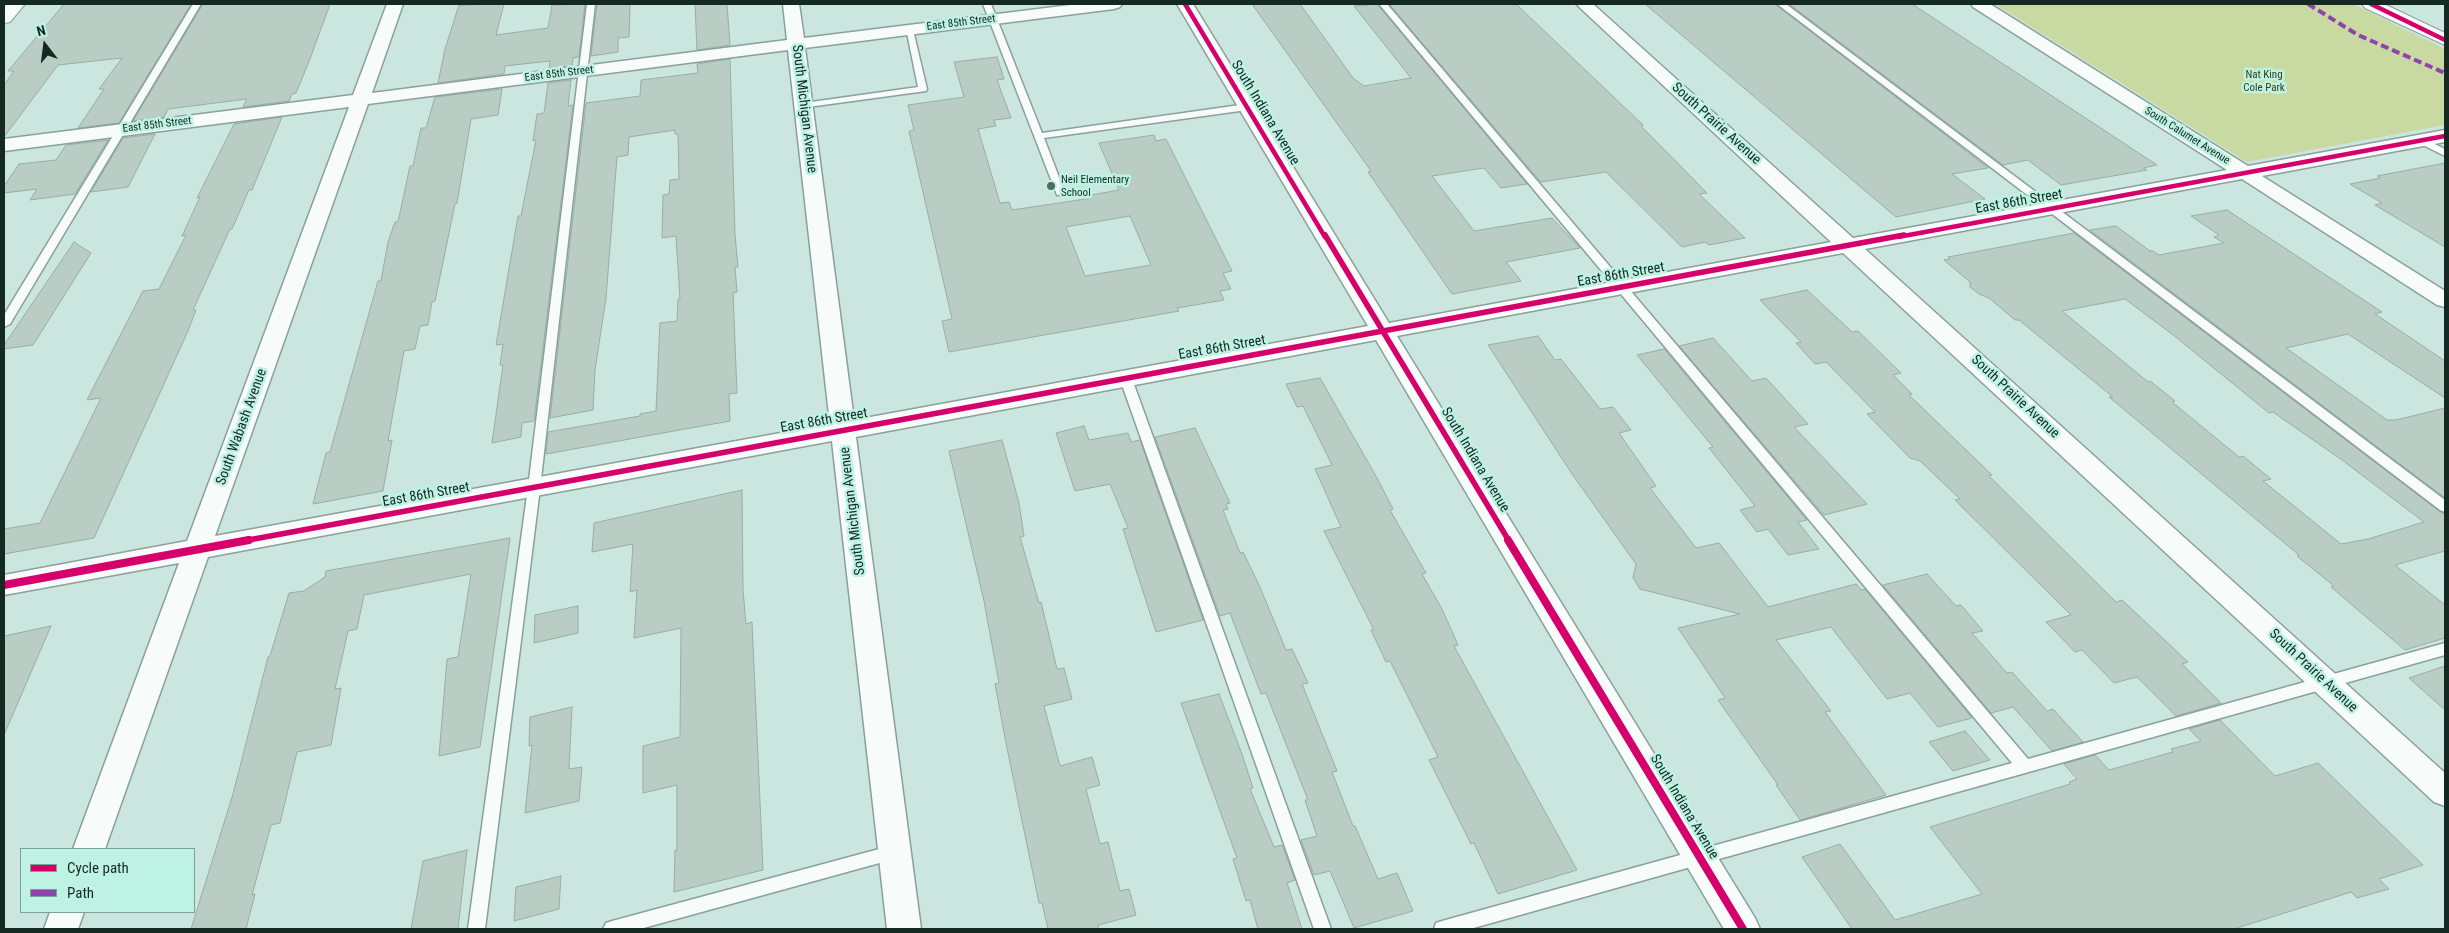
<!DOCTYPE html>
<style>
body{margin:0}
#map{position:relative;width:2449px;height:933px;overflow:hidden;background:#cae6de;font-family:"Roboto Condensed",sans-serif}
canvas{display:block}
.frame{position:absolute;inset:0;border:5px solid #152923;pointer-events:none}
.legend{position:absolute;left:20px;top:848px;width:175px;height:65px;box-sizing:border-box;background:#bef2e2;border:1px solid #7aa296;margin:0;padding:6px 9px;list-style:none;font-size:15px;color:#152923}
.legend li{display:flex;align-items:center;gap:10px;height:25px}
.legend b{width:25px;border:1px solid #7aa296}
.north{position:absolute;left:20px;top:20px;width:50px;height:50px;-webkit-text-stroke:4px #bef2e2;paint-order:stroke;rotate:345deg;font-size:14px;font-weight:700;line-height:20px;text-align:center;color:#152923}
.north::after{content:'';display:block;margin:auto;width:18px;height:22px;background:#152923;clip-path:polygon(50% 0,100% 100%,50% 72%,0 100%)}
</style>
<div id="map">
<canvas width="2449" height="933"></canvas>
<div class="frame"></div>
<ul class="legend">
<li><b style="height:6px;background:#d6006c"></b>Cycle path</li>
<li><b style="height:6px;background:#8e44ad"></b>Path</li>
</ul>
<div class="north">N</div>
</div>
<script>
const ctx = document.querySelector('canvas').getContext('2d');
ctx.lineJoin = 'round';
function paint(path, color) { ctx.fillStyle = color; ctx.fill(path, 'evenodd'); }
const poly = rows => new Path2D(rows.map(r => 'M' + r).join(''));
function stroke(path, color, width, dash) { ctx.strokeStyle = color; ctx.lineWidth = width; ctx.lineCap = dash ? 'butt' : 'round'; ctx.setLineDash(dash || []); ctx.stroke(path); }
function label(font, color, halo, rows, align = 'center') {
  ctx.font = font + ' "Roboto Condensed",sans-serif'; ctx.lineWidth = 5; ctx.setLineDash([]); ctx.textBaseline = 'middle'; ctx.strokeStyle = halo; ctx.fillStyle = color; for (const [text, x, y, turn = 0] of rows) {
    ctx.save(); ctx.translate(x, y); ctx.rotate((+turn || 0) * Math.PI / 180); ctx.textAlign = isNaN(turn) ? turn : align; if (halo) ctx.strokeText(text, 0, 0); ctx.fillText(text, 0, 0); ctx.restore();
  }
}
paint(poly([
 [1995,4,2353,4,2445,49,2445,125,2247,162]
]), '#c8daa2');
const building = poly([
 [64,4,191,4,119,123,78,128,104,89,99,89,122,58,58,65,4,137,4,85,14,71,8,71,64,4],
 [203,4,330,4,310,59,296,93,292,94,289,101,243,107,247,99,168,109,164,117,133,121,203,4],
 [504,4,496,35,548,28,552,5,585,4,579,57,573,58,572,66,549,68,550,61,505,66,504,74,438,83,445,49,459,5,504,4],
 [597,4,630,4,629,37,618,38,618,52,591,56,597,4],
 [695,4,727,4,730,45,697,50,695,4],
 [1252,4,1300,4,1353,78,1364,86,1411,78,1354,6,1377,4,1527,184,1501,188,1484,168,1432,176,1474,231,1552,218,1580,248,1506,262,1521,281,1452,294,1368,172,1371,171,1252,4],
 [1389,4,1516,4,1643,125,1641,126,1707,193,1699,194,1745,238,1709,245,1705,242,1682,247,1606,172,1541,182,1389,4],
 [1645,4,1775,4,1988,168,1952,174,1985,199,1896,217,1645,4],
 [1789,4,1912,4,2157,165,2143,168,2147,170,2061,185,2028,160,2003,165,1789,4],
 [997,57,1004,79,997,80,1011,118,994,120,996,126,978,129,1000,203,1009,202,1012,210,1092,198,1091,195,1119,190,1099,143,1154,135,1156,141,1166,139,1232,271,1223,273,1231,289,1220,291,1224,300,1177,308,1179,311,949,352,942,321,952,319,909,131,914,130,908,105,964,97,954,62,997,57],
 [1130,216,1151,265,1085,276,1066,227,1130,216],
 [730,59,735,235,738,267,735,267,737,292,733,293,737,393,729,394,730,421,546,454,548,432,640,416,640,414,656,411,660,323,677,321,678,299,680,299,676,236,662,238,663,195,669,194,670,180,679,179,678,134,675,134,675,130,629,137,628,155,617,157,606,298,595,370,593,410,550,418,586,103,640,96,641,80,698,73,697,64,730,59],
 [571,80,568,106,573,105,534,421,522,423,521,437,492,443,503,365,500,365,503,344,496,345,518,216,521,216,536,140,533,141,537,114,544,113,548,83,571,80],
 [502,89,498,115,471,119,457,203,455,204,435,301,432,302,428,325,420,326,415,349,404,351,388,441,392,440,383,491,313,504,326,453,330,452,378,281,381,281,388,242,395,222,398,222,410,166,413,166,421,128,426,128,435,97,502,89],
 [282,117,252,190,249,190,232,229,230,229,193,310,196,310,188,331,94,538,4,554,4,529,40,523,101,398,87,400,143,291,159,289,186,235,182,236,200,197,197,198,234,124,282,117],
 [155,134,128,187,91,192,123,138,155,134],
 [108,140,75,194,30,200,37,189,4,193,4,186,19,164,56,160,66,145,108,140],
 [2445,163,2445,247,2375,205,2382,203,2350,184,2381,178,2377,176,2445,163],
 [2227,210,2382,312,2375,314,2445,361,2445,398,2348,334,2286,348,2387,420,2396,420,2445,408,2445,498,2090,230,2116,226,2150,251,2153,251,2159,255,2224,243,2214,237,2219,235,2191,216,2227,210],
 [2074,233,2439,511,2445,514,2445,551,2395,565,2445,605,2445,638,2405,650,2331,587,2334,586,2297,556,2299,555,2109,397,2113,397,2019,320,2015,320,1989,298,1979,294,1970,287,1970,282,1944,260,1950,259,1948,257,2074,233],
 [2125,299,2172,334,2269,413,2273,412,2342,460,2424,522,2368,539,2341,544,2263,481,2271,479,2243,456,2239,457,2172,402,2175,401,2150,381,2148,382,2062,311,2125,299],
 [74,242,91,253,33,345,4,349,4,345,74,242],
 [1807,290,1852,332,1858,331,1901,373,1893,375,1912,394,1909,395,1992,475,1989,476,2116,602,2122,600,2188,662,2182,664,2221,703,2176,716,2137,677,2114,683,2082,650,2075,652,2046,622,2071,615,1955,500,1960,499,1920,461,1910,458,1867,414,1875,412,1826,362,1815,364,1796,343,1801,342,1760,300,1807,290],
 [1538,336,1555,360,1561,359,1600,409,1613,407,1631,430,1619,433,1656,486,1650,488,1696,548,1719,543,1768,607,1856,584,1861,590,1865,589,1972,718,1938,727,1910,693,1887,699,1831,627,1776,640,1831,711,1825,712,1886,795,1800,820,1776,785,1778,785,1718,700,1725,698,1678,628,1740,614,1640,589,1633,578,1636,564,1572,474,1488,345,1538,336],
 [1713,338,1752,381,1766,378,1808,424,1794,427,1867,504,1824,515,1679,346,1713,338],
 [1664,349,1807,520,1798,522,1819,549,1788,555,1768,529,1757,532,1740,510,1755,506,1709,448,1713,447,1637,355,1664,349],
 [1320,378,1377,478,1393,509,1390,510,1426,573,1422,574,1442,609,1458,645,1454,646,1577,870,1498,894,1474,843,1471,844,1429,760,1438,757,1390,661,1386,662,1371,630,1374,630,1324,531,1341,527,1315,469,1332,465,1303,406,1297,407,1286,384,1320,378],
 [1084,426,1089,440,1128,433,1131,442,1140,440,1203,620,1156,632,1123,529,1128,528,1110,484,1075,491,1056,433,1084,426],
 [1195,428,1230,503,1226,504,1228,509,1223,510,1240,553,1243,552,1259,585,1286,650,1292,649,1308,683,1302,684,1337,771,1332,772,1353,826,1355,826,1378,879,1397,873,1413,911,1354,928,1330,871,1314,875,1301,840,1317,836,1305,800,1308,800,1266,693,1261,694,1230,613,1220,616,1155,437,1195,428],
 [1002,440,1019,503,1024,536,1020,537,1039,603,1041,602,1057,669,1064,668,1072,699,1044,706,1060,766,1092,757,1100,785,1086,789,1100,844,1108,842,1120,891,1129,889,1136,915,1098,925,1099,929,1048,929,1042,903,1039,903,1006,743,995,684,999,683,984,601,949,451,1002,440],
 [742,490,743,590,746,624,752,622,763,870,674,892,675,850,677,850,677,785,643,793,643,746,680,737,681,628,634,638,637,590,630,592,633,544,592,552,594,523,742,490],
 [510,538,480,747,439,756,447,659,458,657,471,574,364,595,357,629,348,631,335,689,341,688,331,745,297,752,280,823,271,825,252,895,255,894,246,929,191,929,233,794,268,657,270,656,289,593,304,591,325,577,326,571,510,538],
 [1927,574,1956,606,1961,605,1983,631,1972,633,2007,673,2012,672,2047,711,2053,709,2083,742,2052,751,2013,707,1991,713,1883,585,1927,574],
 [578,606,578,633,534,643,535,615,578,606],
 [51,626,4,735,4,636,51,626],
 [2445,666,2445,710,2409,678,2445,666],
 [1219,694,1242,754,1253,788,1250,789,1274,847,1282,845,1295,880,1287,883,1302,929,1258,929,1250,900,1246,901,1233,859,1237,858,1181,703,1219,694],
 [572,707,569,769,582,767,579,801,525,813,532,745,529,746,530,717,572,707],
 [2220,720,2275,776,2318,763,2423,865,2379,879,2389,889,2357,898,2351,892,2234,929,1852,929,1802,857,1840,844,1895,920,1982,894,1930,827,2070,784,2069,782,2077,779,2064,764,2095,755,2109,770,2173,752,2171,749,2201,741,2189,729,2220,720],
 [1965,731,1990,760,1953,771,1929,742,1965,731],
 [467,850,458,929,411,929,423,861,467,850],
 [561,876,559,909,514,921,516,887,561,876]
]);
paint(building, '#b9cdc4');
stroke(building, '#98ada4', 1);
const service = poly([
 [193,4,201,4,10,324,4,327,4,315,193,4],
 [587,4,595,4,540,488,485,929,468,929,528,488,587,4],
 [983,4,991,4,1042,133,1247,104,1251,107,1247,110,1044,138,1065,193,1063,195,1057,195,983,4],
 [1379,4,1387,4,2028,759,2445,643,2445,655,1470,929,1434,929,1436,923,1442,921,2012,763,1379,4],
 [1777,4,1786,4,2445,500,2445,512,2440,510,1777,4],
 [906,28,913,30,927,89,926,91,801,108,801,104,804,103,918,87,906,28],
 [2422,138,2445,149,2445,156,2419,143,2419,139,2422,138],
 [1126,375,1132,379,1331,929,1314,929,1120,379,1126,375],
 [894,845,900,847,902,852,900,857,894,859,640,929,603,929,606,923,612,921,894,845]
]);
const minor = poly([
 [387,4,403,4,372,93,787,40,783,4,799,4,804,38,1078,4,1122,4,1120,7,1114,9,805,48,854,420,1368,326,1177,4,1193,4,1389,323,1831,242,1576,4,1593,4,1853,238,2227,170,1973,7,1971,4,1990,4,2248,166,2445,130,2445,142,2262,176,2445,291,2445,307,2437,305,2242,179,1865,249,2445,773,2445,806,2434,802,1843,253,1397,336,1755,918,1760,929,1724,929,1376,340,856,437,921,929,887,929,832,441,208,557,105,849,73,849,179,563,4,595,4,575,187,541,349,107,4,151,4,139,353,95,387,4],
 [788,50,830,424,215,536,368,104,788,50],
 [50,912,84,912,78,929,44,929,50,912]
]);
const tertiary = poly([
 [2362,4,2384,4,2445,33,2445,45,2365,8,2362,4]
]);
const secondary = poly([
 [7,4,25,4,10,22,4,23,4,7,7,4]
]);
stroke(service, '#8ba09a', 3);
stroke(minor, '#8ba09a', 3);
stroke(tertiary, '#8ba09a', 2);
stroke(secondary, '#8ba09a', 2);
paint(service, '#f7fbfa');
paint(minor, '#f7fbfa');
paint(tertiary, '#f7fbfa');
paint(secondary, '#f7fbfa');
stroke(poly([
 [2308,4,2358,35,2445,73]
]), '#8e44ad', 4, [8, 4]);
stroke(poly([
 [1185,4,1325,237],
 [2371,4,2445,40],
 [1898,237,2445,136]
]), '#d6006c', 4.5);
stroke(poly([
 [1325,235,1509,541],
 [243,541,1904,235]
]), '#d6006c', 5.5);
stroke(poly([
 [1508,540,1743,929],
 [4,585,249,540]
]), '#d6006c', 8);
for (const [x, y, r, color] of [
 [1051,186,5,"#546b64"]
]) { const dot = new Path2D(); dot.arc(x, y, r, 0, 2 * Math.PI); ctx.fillStyle = color; ctx.fill(dot); stroke(dot, '#bef2e2', 2); }
label('11px', '#152923', '#bef2e2', [
 ["East 85th Street",961,23,-7],
 ["East 85th Street",559,74,-7],
 ["East 85th Street",157,125,-7],
 ["South Calumet Avenue",2187,136,32]
]);
label('11px', '#393d13', '#bef2e2', [
 ["Nat King",2264,75],
 ["Cole Park",2264,88]
]);
label('11px', '#152923', '#bef2e2', [
 ["Neil Elementary",1061,180],
 ["School",1061,193]
], 'left');
label('14px', '#152923', '#bef2e2', [
 ["South Michigan Avenue",804,109,83],
 ["South Indiana Avenue",1265,113,59],
 ["South Prairie Avenue",1716,124,42],
 ["East 86th Street",2019,202,-10],
 ["East 86th Street",1621,275,-10],
 ["East 86th Street",1222,348,-10],
 ["South Prairie Avenue",2015,397,43],
 ["East 86th Street",824,421,-10],
 ["South Wabash Avenue",242,427,-70],
 ["South Indiana Avenue",1475,460,59],
 ["East 86th Street",426,495,-10],
 ["South Michigan Avenue",853,511,-97],
 ["South Prairie Avenue",2313,671,43],
 ["South Indiana Avenue",1684,807,59]
]);
</script>
